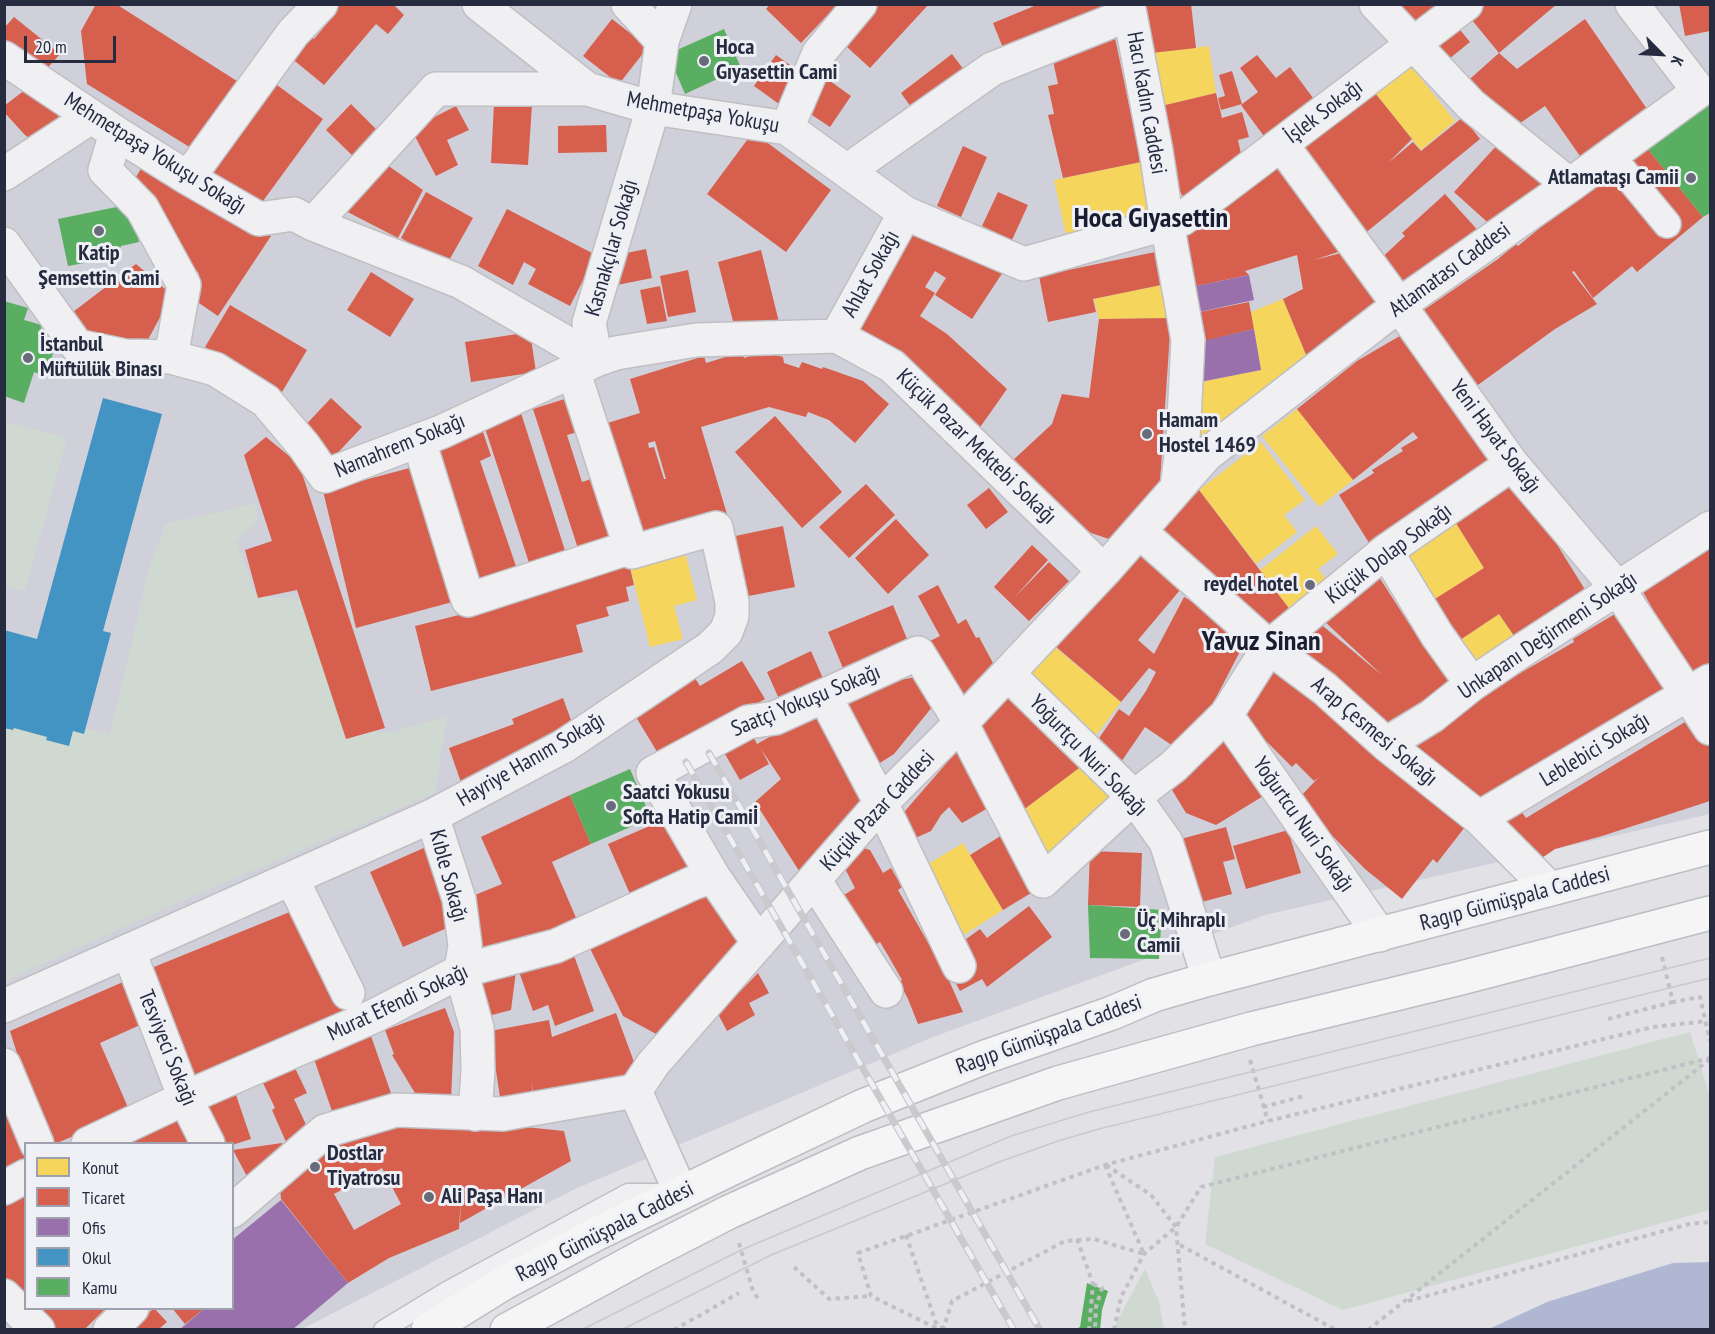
<!DOCTYPE html>
<meta charset="utf-8">
<style>
body{margin:0}
#map{position:relative;width:1715px;height:1334px;overflow:hidden;background:#e1e1e6;font-family:"PT Sans Narrow",sans-serif}
canvas{display:block}
.frame{position:absolute;inset:0;border:6px solid #272b40;pointer-events:none}
.legend{position:absolute;left:24px;top:1142px;width:210px;height:168px;box-sizing:border-box;background:#eef0f6;border:2px solid #9ea1ad;margin:0;padding:8px 10px;list-style:none;font-size:18px;color:#272b40}
.legend li{display:flex;align-items:center;gap:12px;height:30px}
.legend b{width:30px;border:2px solid #9ea1ad}
.north{position:absolute;left:1631px;top:24px;width:60px;height:60px;-webkit-text-stroke:4px #eef0f6;paint-order:stroke;rotate:114deg;font-size:16px;font-weight:700;line-height:24px;text-align:center;color:#272b40}
.north::after{content:'';display:block;margin:auto;width:21px;height:27px;background:#272b40;clip-path:polygon(50% 0,100% 100%,50% 72%,0 100%)}
.scale{position:absolute;left:24px;top:36px;width:92px;height:27px;box-sizing:border-box;border:3px solid #272b40;border-top:0;padding-left:8px;font-size:18px;line-height:21px;white-space:nowrap;color:#272b40;-webkit-text-stroke:4px #eef0f6;paint-order:stroke}
</style>
<div id="map">
<canvas width="1715" height="1334"></canvas>
<div class="frame"></div>
<ul class="legend">
<li><b style="height:16px;background:#f6d55c"></b>Konut</li>
<li><b style="height:16px;background:#d6604d"></b>Ticaret</li>
<li><b style="height:16px;background:#9970ab"></b>Ofis</li>
<li><b style="height:16px;background:#4393c3"></b>Okul</li>
<li><b style="height:16px;background:#5aae61"></b>Kamu</li>
</ul>
<div class="north">K</div>
<div class="scale">20 m</div>
</div>
<script>
const ctx = document.querySelector('canvas').getContext('2d');
ctx.lineJoin = 'round';
function paint(path, color) { ctx.fillStyle = color; ctx.fill(path, 'evenodd'); }
const poly = rows => new Path2D(rows.map(r => 'M' + r).join(''));
function stroke(path, color, width, dash) { ctx.strokeStyle = color; ctx.lineWidth = width; ctx.lineCap = dash ? 'butt' : 'round'; ctx.setLineDash(dash || []); ctx.stroke(path); }
function label(font, color, halo, rows, align = 'center') {
  ctx.font = font + ' "PT Sans Narrow",sans-serif'; ctx.lineWidth = 6; ctx.setLineDash([]); ctx.textBaseline = 'middle'; ctx.strokeStyle = halo; ctx.fillStyle = color; for (const [text, x, y, turn = 0] of rows) {
    ctx.save(); ctx.translate(x, y); ctx.rotate((+turn || 0) * Math.PI / 180); ctx.textAlign = isNaN(turn) ? turn : align; if (halo) ctx.strokeText(text, 0, 0); ctx.fillText(text, 0, 0); ctx.restore();
  }
}
paint(poly([
 [5,5,1710,5,1710,814,1265,915,933,1037,575,1189,302,1329,5,1330],
 [26,1144,232,1144,232,1308,26,1308]
]), '#cfd0d9');
paint(poly([
 [4,421,67,438,25,591,5,586],
 [256,503,258,520,236,541,256,595,303,600,349,731,392,732,447,716,435,793,182,901,5,981,5,711,110,734,150,565,166,524],
 [1690,1032,1710,1097,1710,1210,1343,1310,1205,1244,1215,1157],
 [1145,1269,1159,1302,1164,1329,1117,1329,1116,1323]
]), '#cfd9d1');
paint(poly([
 [1710,1262,1710,1329,1489,1329,1547,1302,1673,1263]
]), '#afb7d2');
paint(poly([
 [1209,46,1216,93,1157,107,1143,54],
 [1406,60,1455,121,1421,150,1371,88],
 [1141,162,1153,222,1067,240,1054,180],
 [1166,284,1171,318,1099,319,1094,299],
 [1283,299,1309,362,1206,440,1197,428,1190,384,1261,370,1251,312],
 [1297,409,1353,480,1319,507,1262,436],
 [1261,442,1305,500,1284,515,1297,532,1256,564,1199,490],
 [1449,512,1484,568,1429,603,1394,547],
 [1316,526,1338,554,1318,569,1331,585,1294,615,1260,570],
 [684,548,697,600,674,606,683,639,650,647,629,562],
 [1499,614,1521,646,1477,675,1456,643],
 [1051,644,1121,702,1091,742,1028,672],
 [1087,762,1120,801,1038,861,1014,817],
 [963,843,1003,910,962,936,920,869]
]), '#f6d55c');
paint(poly([
 [96,4,116,4,240,83,196,151,87,84,81,31],
 [340,4,393,4,404,15,388,34,376,24,324,85,290,57,309,35,314,39,334,15,332,14],
 [770,4,838,4,801,43,766,9],
 [864,4,929,4,870,68,835,36],
 [1039,4,1110,4,1007,58,993,23],
 [1138,4,1191,4,1196,48,1143,54],
 [1392,4,1451,4,1417,28],
 [1479,4,1557,4,1499,53,1467,14],
 [1679,4,1710,4,1710,31,1685,36],
 [14,17,60,54,44,72,4,44,4,28],
 [612,19,648,47,619,84,583,56],
 [1585,19,1647,109,1580,156,1545,106,1510,130,1462,86,1499,53,1517,69],
 [1452,20,1470,42,1449,59,1431,37],
 [1114,33,1141,162,1063,178,1048,115,1054,114,1048,86,1058,84,1050,47],
 [952,54,970,78,918,117,901,93],
 [776,55,801,73,779,104,754,86],
 [1257,55,1276,78,1290,67,1319,106,1269,143,1241,105,1258,92,1240,68],
 [1232,71,1242,104,1221,110,1218,98,1225,96,1219,75],
 [823,76,851,96,830,127,803,109],
 [273,82,323,119,255,212,205,175],
 [30,86,71,120,38,146,24,134,4,112,4,106],
 [1371,88,1412,139,1388,163,1413,142,1421,151,1463,117,1480,139,1363,235,1295,151],
 [1216,93,1222,118,1242,112,1249,137,1238,140,1243,163,1188,205,1173,180,1157,107],
 [494,103,532,105,528,165,491,163],
 [351,104,381,134,357,160,326,130],
 [456,106,469,130,447,140,458,165,436,176,411,129],
 [606,125,607,152,558,153,558,126],
 [753,132,831,190,786,252,707,194],
 [1499,143,1545,185,1495,229,1454,192],
 [1643,143,1703,217,1637,272,1632,266,1593,298,1574,271,1572,272,1597,304,1555,329,1471,390,1418,314,1498,259,1516,244,1518,246],
 [963,146,987,157,961,217,937,206],
 [147,159,271,236,218,316,193,299,199,274,131,185],
 [380,160,423,190,398,238,336,206],
 [1276,161,1330,229,1338,252,1314,260,1349,251,1381,306,1309,362,1283,299,1303,289,1297,255,1245,271,1249,275,1187,288,1175,239],
 [426,192,473,218,447,264,401,238],
 [998,192,1028,205,1012,240,982,226],
 [1445,194,1482,235,1404,294,1376,263,1405,236,1402,233],
 [507,209,596,255,570,306,528,284,536,269,524,262,513,285,478,266],
 [913,225,1005,269,972,319,935,295,946,278,935,271,925,287,935,293,920,316,947,334,1007,389,976,433,847,330],
 [646,249,652,278,617,285,612,256],
 [761,250,779,322,736,333,718,262],
 [1160,251,1166,284,1093,299,1096,312,1048,322,1039,276],
 [136,264,172,295,144,347,77,330,69,315],
 [688,270,696,312,668,317,660,276],
 [371,272,414,299,390,337,347,310],
 [660,286,667,321,647,324,640,290],
 [1249,302,1254,329,1197,343,1190,314],
 [230,305,307,350,282,392,205,347],
 [1171,318,1160,482,1112,540,1091,533,1061,512,1011,462,1052,424,1062,394,1089,398,1099,319],
 [1410,330,1502,467,1376,554,1339,495,1374,473,1372,470,1403,451,1401,448,1418,438,1413,432,1353,480,1297,409,1357,361],
 [530,332,536,372,471,382,465,342],
 [742,352,744,358,765,352,783,357,784,363,799,368,802,362,822,369,823,367,863,381,889,404,855,443,829,420,808,412,806,417,769,407,701,427,729,521,638,549,601,425,640,413,630,379,704,356,706,363],
 [655,441,666,479,664,479,654,447,649,448,648,443],
 [574,396,585,430,567,435,582,482,591,479,620,546,581,558,533,409],
 [331,398,362,427,330,461,299,432],
 [520,410,568,560,532,572,483,422],
 [775,416,842,492,802,528,735,452],
 [482,429,491,456,480,461,519,575,473,591,428,447],
 [266,437,299,464,385,728,346,739,297,590,258,598,245,550,272,541,244,455],
 [421,465,456,601,356,628,323,491],
 [1512,472,1592,601,1521,646,1499,614,1448,648,1430,602,1484,568,1449,512],
 [866,484,895,515,849,558,819,527],
 [989,488,1008,512,986,529,967,505],
 [1199,490,1294,615,1261,639,1154,535],
 [896,519,929,555,888,594,855,558],
 [783,526,795,587,738,598,726,538],
 [1710,538,1710,665,1691,675,1640,587],
 [1032,545,1048,560,1013,599,1049,562,1069,581,1029,621,994,587],
 [1135,551,1180,590,1138,640,1154,654,1184,597,1250,632,1204,721,1173,746,1145,727,1119,765,1093,747,1119,709,1129,716,1146,691,1156,672,1149,668,1121,702,1055,646],
 [627,555,634,585,626,587,629,601,606,607,609,616,576,625,583,652,431,691,415,626,531,597],
 [1379,577,1426,650,1461,691,1389,737,1285,652,1318,622,1383,676,1322,619],
 [938,585,958,624,966,619,976,638,979,637,993,663,954,704,924,644,940,636,918,596],
 [893,605,912,651,847,678,828,632],
 [1620,611,1670,697,1481,807,1409,747,1484,694,1574,642,1573,639],
 [811,651,828,690,784,710,767,672],
 [742,661,765,699,662,760,633,712,693,675,700,686],
 [1267,665,1304,678,1465,827,1437,863,1433,859,1402,899,1365,869,1297,800,1319,777,1314,781,1296,763,1292,767,1238,713],
 [921,676,937,701,894,754,872,768,831,704,854,689],
 [1011,690,1087,762,1014,817,974,724],
 [563,698,576,734,463,788,449,748,514,724,512,719],
 [819,709,873,804,803,877,755,802,781,779,761,749,769,764,740,780,722,749,751,732,757,744],
 [1695,716,1710,740,1710,801,1602,836,1555,849,1533,864,1500,815,1516,804,1526,818],
 [1224,730,1273,790,1216,825,1186,813,1166,780],
 [963,744,995,804,962,823,949,807,941,815,931,831,911,840,899,818],
 [570,795,591,844,552,862,577,920,468,969,470,897,502,884,481,837],
 [668,818,700,873,634,903,608,844],
 [1226,827,1235,859,1223,862,1232,894,1190,905,1173,841],
 [1288,830,1301,873,1246,889,1233,846],
 [1007,832,1041,887,1003,910,970,855],
 [851,844,870,850,883,873,891,868,902,887,898,890,947,976,963,1012,918,1024,908,999,899,982,902,980,889,957,880,942,873,946,844,895,855,888,838,855],
 [428,846,461,922,403,947,370,872],
 [1090,851,1142,853,1140,907,1088,905],
 [704,885,747,944,658,1035,623,1016,584,936],
 [1029,906,1052,937,987,987,982,979,960,991,953,978,962,942,980,929,987,938],
 [302,907,348,1019,197,1082,177,1034,144,971],
 [572,950,594,1011,555,1026,548,1005,533,1011,518,969],
 [516,971,511,1010,477,1019,462,972],
 [758,973,769,993,749,1003,755,1015,727,1031,718,1014],
 [130,979,149,1021,100,1043,130,1112,57,1143,45,1143,10,1031],
 [445,1008,454,1032,451,1100,421,1103,392,1055,394,1054,385,1030],
 [616,1013,637,1070,602,1083,535,1099,531,1081,534,1099,501,1104,490,1031,549,1020,552,1037],
 [371,1036,392,1096,334,1117,313,1056],
 [295,1068,307,1093,294,1099,309,1131,286,1142,272,1110,275,1108,263,1083],
 [235,1092,251,1139,232,1145,232,1143,216,1143,202,1104],
 [4,1098,26,1143,26,1160,4,1174],
 [186,1117,198,1143,128,1143],
 [467,1121,564,1131,571,1161,460,1223,461,1197,459,1229,389,1258,348,1283,281,1199,280,1189,354,1128],
 [382,1168,401,1204,354,1230,334,1194],
 [282,1143,285,1150,251,1184,233,1150],
 [26,1192,26,1308,106,1308,85,1329,42,1329,4,1292,4,1201],
 [154,1308,167,1322,159,1329,132,1329],
 [172,1308,205,1308,185,1324]
]), '#d6604d');
paint(poly([
 [1249,275,1254,300,1190,314,1187,288],
 [1254,329,1261,370,1190,384,1194,343],
 [281,1200,348,1283,292,1330,179,1330,205,1308,232,1308,232,1240]
]), '#9970ab');
paint(poly([
 [103,398,162,414,103,631,111,633,84,734,73,731,69,746,46,740,47,737,14,728,13,730,4,728,4,630,37,639]
]), '#4393c3');
paint(poly([
 [724,29,741,68,685,94,668,54],
 [1710,101,1710,213,1703,217,1643,143],
 [131,204,139,242,121,246,117,257,68,266,58,219],
 [4,301,28,308,24,320,42,325,38,338,56,344,46,376,34,372,24,403,4,396],
 [630,769,651,818,591,844,570,795],
 [1088,905,1162,910,1159,959,1090,958],
 [1087,1283,1108,1291,1102,1310,1100,1330,1074,1330,1080,1327]
]), '#5aae61');
const service = poly([
 [383,1330,447,1291,628,1193,667,1193]
]);
const pedestrian = poly([
 [1611,156,1667,224]
]);
const minor = poly([
 [479,4,587,89],
 [628,4,662,41],
 [1128,4,1156,151,1167,223,1188,340,1183,440,1177,487],
 [1376,4,1471,105,1570,185],
 [4,58,116,133,188,178,259,219,294,214,313,224,461,282,596,360],
 [787,128,819,53,860,4],
 [116,133,105,170,142,208,184,285,171,357],
 [1281,144,1399,305,1512,464,1618,589,1710,728],
 [847,171,992,69,1130,14],
 [4,174,91,117],
 [188,178,293,33,321,4],
 [313,224,436,89,587,89,653,108,787,128,905,213,1024,264,1182,219,1466,4],
 [4,244,77,346,125,356,171,357,215,369,266,401,304,446,325,476,441,432,596,360,616,353,696,340,837,336,892,366,1104,571],
 [837,336,905,213],
 [596,360,589,323,653,108,662,41,675,4],
 [419,441,468,600,631,547],
 [1139,531,1269,647,1325,689,1386,744,1479,818,1550,889],
 [1386,551,1437,635,1472,684],
 [1008,674,1134,797,1166,842,1209,979],
 [825,697,881,803,959,966],
 [1226,715,1380,935],
 [1386,744,1432,716,1472,684,1515,655,1710,528],
 [432,816,459,899,465,945,461,971,477,1028,478,1071,475,1114],
 [1479,818,1710,681],
 [292,879,348,993],
 [814,880,886,991],
 [759,943,713,876,653,773,748,722,775,718,918,653,961,723,1043,881,1134,797,1174,766,1226,715,1269,647,1386,551,1512,464],
 [129,952,185,1098,208,1144],
 [4,1006,432,816,564,746,710,648,726,632,732,616,732,602,716,528,632,552,573,370],
 [4,1065,37,1144],
 [635,1091,653,1064,881,803,961,723,1104,571,1206,455,1399,305,1570,185,1699,91,1632,4],
 [635,1091,681,1193],
 [88,1144,185,1098,374,1016,461,971,556,946,693,883,713,876],
 [4,1188,26,1176],
 [232,1211,325,1131,396,1110,503,1114,635,1091],
 [4,1296,38,1330],
 [110,1330,132,1308]
]);
const primary = poly([
 [428,1330,504,1283,596,1234,741,1164,863,1106,985,1057,1112,1013,1154,995,1209,979,1710,847],
 [507,1330,645,1255,729,1212,860,1153,1058,1083,1251,1029,1457,979,1710,913]
]);
stroke(service, '#bfbfc4', 21);
stroke(pedestrian, '#bfbfc4', 30);
stroke(minor, '#bfbfc4', 36);
stroke(primary, '#bdbec4', 36);
stroke(poly([
 [1662,957,1673,1002,1700,997,1710,1041],
 [1608,1019,1673,1002],
 [1250,1060,1268,1121],
 [1263,1107,1304,1096],
 [1105,1165,1144,1254,1094,1239,1065,1241,952,1301,944,1327,938,1329,871,1296,858,1253,1105,1165,1268,1121,1653,1027,1707,1021],
 [1106,1165,1151,1195,1176,1227,1185,1330],
 [906,1235,938,1329],
 [1077,1239,1093,1284,1089,1330],
 [739,1243,752,1288,759,1301],
 [1180,1245,1336,1330],
 [794,1267,829,1299,871,1296],
 [1093,1284,1102,1288,1096,1307,1095,1330],
 [1408,1301,1689,1224,1710,1222],
 [674,1330,739,1293],
 [1114,1330,1121,1297,1144,1254,1176,1227,1201,1187,1710,1058],
 [1368,1330,1710,1059]
]), '#c0c0c6', 4, [4.5, 4.5]);
stroke(service, '#f0f0f3', 18);
stroke(pedestrian, '#f0f0f3', 27);
stroke(minor, '#f0f0f3', 33);
stroke(primary, '#f5f5f6', 33);
stroke(poly([
 [581,1330,741,1250,1011,1136,1089,1112,1710,958],
 [621,1330,771,1255,999,1162,1058,1141,1095,1130,1710,978]
]), '#cacace', 1.5);
const rail = poly([
 [709,753,1040,1330],
 [686,762,1014,1330]
]);
stroke(rail, '#cacace', 7);
stroke(rail, '#eef0f6', 4.5, [14]);
for (const [x, y, r, color] of [
 [704,61,6,"#686b7a"],
 [1691,178,6,"#686b7a"],
 [99,231,6,"#686b7a"],
 [28,358,6,"#686b7a"],
 [1147,434,6,"#686b7a"],
 [1310,585,6,"#686b7a"],
 [611,806,6,"#686b7a"],
 [1125,934,6,"#686b7a"],
 [315,1167,6,"#686b7a"],
 [429,1197,6,"#686b7a"]
]) { const dot = new Path2D(); dot.arc(x, y, r, 0, 2 * Math.PI); ctx.fillStyle = color; ctx.fill(dot); stroke(dot, '#eef0f6', 2); }
label('bold 22px', '#272b40', '#eef0f6', [
 ["Hoca",716,48],
 ["Gıyasettin Cami",716,73],
 ["Atlamataşı Camii",1679,178,"right"],
 ["Katip",99,254,"center"],
 ["Şemsettin Cami",99,279,"center"],
 ["İstanbul",40,345],
 ["Müftülük Binası",40,370],
 ["Hamam",1159,421],
 ["Hostel 1469",1159,446],
 ["reydel hotel",1298,585,"right"],
 ["Saatci Yokusu",623,793],
 ["Softa Hatip Camiİ",623,818],
 ["Üç Mihraplı",1137,921],
 ["Camii",1137,946],
 ["Dostlar",327,1154],
 ["Tiyatrosu",327,1179],
 ["Ali Paşa Hanı",441,1197]
], 'left');
label('22px', '#272b40', '#eef0f6', [
 ["Hacı Kadın Caddesi",1146,103,80],
 ["İşlek Sokağı",1324,112,-37],
 ["Mehmetpaşa Yokuşu",703,113,10],
 ["Mehmetpaşa Yokuşu Sokağı",155,154,32],
 ["Kasnakçılar Sokağı",612,248,-74],
 ["Atlamatası Caddesi",1450,270,-36],
 ["Ahlat Sokağı",871,274,-61],
 ["Yeni Hayat Sokağı",1495,437,53],
 ["Namahrem Sokağı",400,446,-22],
 ["Küçük Pazar Mektebi Sokağı",976,447,44],
 ["Küçük Dolap Sokağı",1389,554,-37],
 ["Unkapanı Değirmeni Sokağı",1548,636,-34],
 ["Saatçi Yokuşu Sokağı",806,701,-22],
 ["Arap Çesmesi Sokağı",1374,732,40],
 ["Leblebici Sokağı",1595,750,-31],
 ["Yoğurtçu Nuri Sokağı",1088,756,46],
 ["Hayriye Hanım Sokağı",531,760,-30],
 ["Küçük Pazar Caddesi",878,811,-47],
 ["Yoğurtcu Nuri Sokağı",1303,825,55],
 ["Kıble Sokağı",448,876,75],
 ["Ragıp Gümüşpala Caddesi",1515,899,-15],
 ["Murat Efendi Sokağı",398,1003,-25],
 ["Ragıp Gümüşpala Caddesi",1049,1035,-20],
 ["Tesviyeci Sokağı",167,1048,68],
 ["Ragıp Gümüşpala Caddesi",605,1232,-27]
]);
label('bold 28px', '#1a1c30', '#eef0f6', [
 ["Hoca Gıyasettin",1151,219],
 ["Yavuz Sinan",1261,642]
]);
</script>
